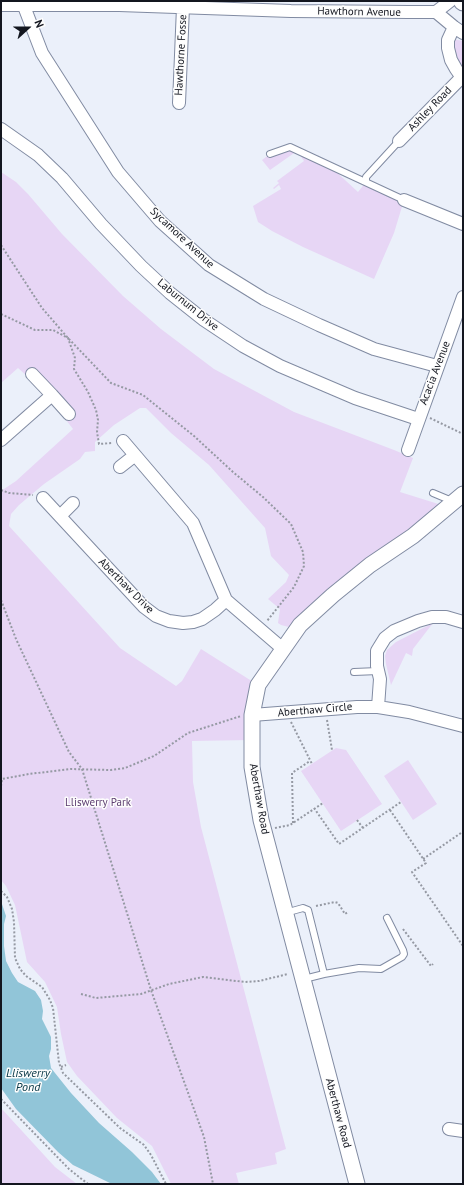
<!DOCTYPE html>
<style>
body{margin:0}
#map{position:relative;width:464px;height:1185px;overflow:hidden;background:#ebf0fa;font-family:"PT Sans",sans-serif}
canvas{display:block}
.frame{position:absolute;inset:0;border:2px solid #13161f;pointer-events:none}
.north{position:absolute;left:8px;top:8px;width:40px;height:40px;-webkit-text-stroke:3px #fdfdfd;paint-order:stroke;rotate:69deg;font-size:11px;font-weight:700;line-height:16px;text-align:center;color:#13161f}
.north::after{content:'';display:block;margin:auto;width:14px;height:18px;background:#13161f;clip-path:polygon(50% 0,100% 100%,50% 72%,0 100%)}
</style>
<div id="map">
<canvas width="464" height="1185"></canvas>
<div class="frame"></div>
<div class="north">N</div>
</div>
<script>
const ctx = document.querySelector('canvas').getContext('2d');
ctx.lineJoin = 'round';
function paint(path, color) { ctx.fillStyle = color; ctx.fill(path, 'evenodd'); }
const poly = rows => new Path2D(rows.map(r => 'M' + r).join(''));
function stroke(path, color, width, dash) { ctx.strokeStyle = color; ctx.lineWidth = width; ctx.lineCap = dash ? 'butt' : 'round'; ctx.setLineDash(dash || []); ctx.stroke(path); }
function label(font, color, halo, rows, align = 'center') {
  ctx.font = font + ' "PT Sans",sans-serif'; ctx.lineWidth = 3; ctx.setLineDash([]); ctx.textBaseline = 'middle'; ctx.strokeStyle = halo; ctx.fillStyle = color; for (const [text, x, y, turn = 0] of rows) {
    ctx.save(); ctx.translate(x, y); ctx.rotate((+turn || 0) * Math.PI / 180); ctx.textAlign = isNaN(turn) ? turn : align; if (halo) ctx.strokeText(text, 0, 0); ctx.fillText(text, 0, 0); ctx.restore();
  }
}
paint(poly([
 [453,39,463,41,463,68,461,71,455,61],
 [290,147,332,168,358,192,366,182,404,200,394,233,374,279,303,247,272,231,258,222,253,206,281,189,279,185,274,189,273,188,279,183,277,181,304,161,297,151,270,170,262,160,270,154],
 [1,172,16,182,28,194,62,234,123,296,161,329,214,369,294,412,394,450,413,458,400,492,448,507,297,629,281,625,278,623,280,609,268,599,286,582,289,575,271,556,265,528,209,465,171,433,146,408,140,408,114,425,95,442,95,451,85,452,80,459,44,484,19,505,11,514,9,526,120,648,176,686,182,681,201,649,258,685,251,740,192,741,193,782,201,827,286,1149,275,1153,277,1164,236,1173,239,1184,171,1184,152,1146,117,1118,77,1076,67,1062,61,1034,57,1007,45,982,27,962,15,905,6,886,1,880,1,491,16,481,73,429,66,420,69,414,18,368,1,383],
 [433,623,413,649,412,656,406,653,391,685,386,664,385,656,387,650,396,642],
 [336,748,346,750,382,804,341,831,301,771],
 [408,760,437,804,413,820,384,776],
 [1,1108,55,1167,77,1184,1,1184]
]), '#e7d6f5');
paint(poly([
 [1,901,6,916,4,924,4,946,6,961,12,973,18,982,35,991,41,1000,43,1011,42,1019,51,1037,51,1049,49,1056,51,1068,71,1093,99,1123,132,1152,152,1172,161,1184,112,1184,73,1165,58,1152,16,1109,1,1088]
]), '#91c5d8');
const service = poly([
 [270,154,290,147,404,200],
 [366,182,366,177,399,141],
 [433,493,452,501],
 [354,672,378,671],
 [285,913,303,908,308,910,324,974],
 [304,979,324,974,359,968,381,969,402,957,404,954,403,950,387,918]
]);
const minor = poly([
 [22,1,42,53,118,172,160,221,209,265,264,299,319,325,374,349,437,366],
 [1,5,119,5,291,11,409,12,436,12,450,1],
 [436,12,454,27,463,33],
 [454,27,448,40,448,48,451,60,456,69,463,79],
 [179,103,183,7],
 [1,129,38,155,62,178,101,224,141,266,170,293,204,320,243,346,280,366,355,398,418,419],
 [399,141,461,78],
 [404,200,463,224],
 [32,374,52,395],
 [1,440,52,395,69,414],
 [123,441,193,523,226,600,283,649],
 [408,450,463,297],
 [120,467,134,456],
 [43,498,144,607,156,616,169,621,183,623,193,622,202,619,215,610,226,600],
 [60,516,73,503],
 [378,707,380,679,377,666,377,651,385,638,394,631,418,621,432,617,446,617,463,622],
 [252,715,357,707,378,707,409,712,463,726],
 [449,1129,463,1131]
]);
const tertiary = poly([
 [357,1184,261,820,252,767,252,715,258,685,300,625,333,595,370,565,413,536,463,494]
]);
const secondary = poly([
 [462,1,463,2]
]);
stroke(service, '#818ba2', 8);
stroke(minor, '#818ba2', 14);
stroke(tertiary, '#818ba2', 17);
stroke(secondary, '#818ba2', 19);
stroke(poly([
 [1,245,42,308,68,338,111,383,143,395,194,436,233,472,263,497,291,524,303,552,304,566,294,587,267,621],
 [1,314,35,330,53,330,68,338,75,358,74,369,88,392,96,410,98,420,97,432,99,444,112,443],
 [430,418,463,434],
 [1,490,9,493,33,495],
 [1,600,16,639,69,752,82,769,151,990,204,1137,213,1184],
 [327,720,332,750],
 [291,722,312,764],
 [1,786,2,779,29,774,71,769,111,770,125,768,154,756,188,733,241,716],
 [1,802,1,806],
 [314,808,339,844,401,802],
 [390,810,426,863,412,872,463,946],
 [357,820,363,828],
 [293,823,292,773,310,761],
 [275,828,290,825,323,803],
 [423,859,461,833],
 [1,891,7,897,12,909,14,922,15,958,20,969,26,976,42,987,50,1000,53,1008,59,1063,63,1073,120,1128,144,1145,151,1155,166,1184],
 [316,906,335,902,338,903,345,914,348,912],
 [403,929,431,966,433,964],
 [81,994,96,998,141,994,169,984,203,977,245,982,259,981,288,974],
 [61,1067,66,1065],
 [1,1099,69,1169,88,1184],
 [462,1184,463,1184]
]), '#9599a3', 2, [2, 2]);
stroke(service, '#fff', 6);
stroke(minor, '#fff', 12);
stroke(tertiary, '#fff', 15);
stroke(secondary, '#fff', 17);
label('11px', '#13161f', '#fdfdfd', [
 ["Hawthorn Avenue",359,12,1],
 ["Hawthorne Fosse",181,55,-87],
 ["Ashley Road",430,109,-46],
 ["Sycamore Avenue",182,238,43],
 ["Laburnum Drive",188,305,39],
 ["Acacia Avenue",435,373,-69],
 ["Aberthaw Drive",126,586,45],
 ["Aberthaw Circle",315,710,-5],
 ["Aberthaw Road",259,799,80],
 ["Aberthaw Road",338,1113,75]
]);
label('11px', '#5c3d70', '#fdfdfd', [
 ["Lliswerry Park",98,803]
]);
label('italic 12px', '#023342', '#fdfdfd', [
 ["Lliswerry",28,1074],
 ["Pond",28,1088]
]);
</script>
